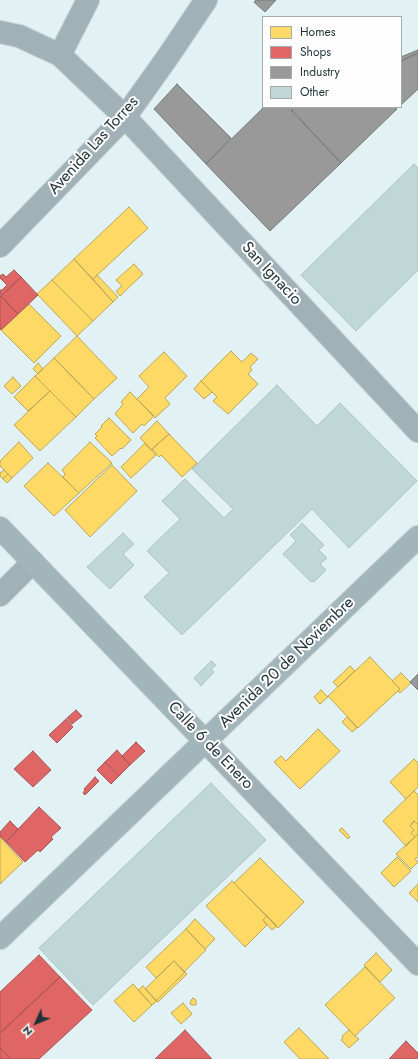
<!DOCTYPE html>
<style>
body{margin:0}
#map{position:relative;width:418px;height:1059px;overflow:hidden;background:#e2f1f3;font-family:Jost,sans-serif}
canvas{display:block}
.legend{position:absolute;left:262px;top:16px;width:140px;height:92px;box-sizing:border-box;background:#fdfdfd;border:1px solid #a4abad;margin:0;padding:5px 7px;list-style:none;font-size:12px;color:#1f3135}
.legend li{display:flex;align-items:center;gap:8px;height:20px}
.legend b{width:20px;border:1px solid #a4abad}
.north{position:absolute;left:16px;top:1003px;width:40px;height:40px;-webkit-text-stroke:3px #fdfdfd;paint-order:stroke;rotate:226deg;font-size:11px;font-weight:700;line-height:16px;text-align:center;color:#1f3135}
.north::after{content:'';display:block;margin:auto;width:14px;height:18px;background:#1f3135;clip-path:polygon(50% 0,100% 100%,50% 72%,0 100%)}
</style>
<div id="map">
<canvas width="418" height="1059"></canvas>
<ul class="legend">
<li><b style="height:11px;background:#ffd966"></b>Homes</li>
<li><b style="height:11px;background:#e06666"></b>Shops</li>
<li><b style="height:11px;background:#999"></b>Industry</li>
<li><b style="height:11px;background:#bfd7d6"></b>Other</li>
</ul>
<div class="north">N</div>
</div>
<script>
const ctx = document.querySelector('canvas').getContext('2d');
ctx.lineJoin = 'round';
function paint(path, color) { ctx.fillStyle = color; ctx.fill(path, 'evenodd'); }
const poly = rows => new Path2D(rows.map(r => 'M' + r).join(''));
function stroke(path, color, width, dash) { ctx.strokeStyle = color; ctx.lineWidth = width; ctx.lineCap = dash ? 'butt' : 'round'; ctx.setLineDash(dash || []); ctx.stroke(path); }
function label(font, color, halo, rows, align = 'center') {
  ctx.font = font + ' Jost,sans-serif'; ctx.lineWidth = 4; ctx.setLineDash([]); ctx.textBaseline = 'middle'; ctx.strokeStyle = halo; ctx.fillStyle = color; for (const [text, x, y, turn = 0] of rows) {
    ctx.save(); ctx.translate(x, y); ctx.rotate((+turn || 0) * Math.PI / 180); ctx.textAlign = isNaN(turn) ? turn : align; if (halo) ctx.strokeText(text, 0, 0); ctx.fillText(text, 0, 0); ctx.restore();
  }
}
const homes = poly([
 [129,207,148,228,93,279,74,259,129,207],
 [74,259,113,302,93,321,52,280,74,259],
 [134,264,143,274,120,296,116,291,122,286,116,280,134,264],
 [97,275,118,297,113,302,93,279,97,275],
 [52,280,93,321,77,336,37,294,52,280],
 [29,304,61,336,34,363,1,330,29,304],
 [77,336,117,378,94,399,54,358,77,336],
 [231,351,242,362,251,353,258,359,250,367,252,370,248,374,258,384,228,414,213,401,217,397,201,381,231,351],
 [164,352,187,376,165,398,170,404,155,418,137,399,149,387,139,376,164,352],
 [54,358,94,399,76,417,35,376,54,358],
 [38,363,43,369,38,374,33,369,38,363],
 [35,376,50,391,28,411,14,397,35,376],
 [13,377,21,386,12,394,4,386,13,377],
 [201,381,212,392,204,399,194,389,201,381],
 [50,391,76,417,40,451,14,425,50,391],
 [130,392,154,416,144,426,142,424,133,433,115,414,123,404,121,402,130,392],
 [109,418,131,440,122,449,121,448,112,456,95,438,97,436,95,434,102,427,101,426,109,418],
 [157,421,169,434,151,450,140,438,157,421],
 [169,434,197,463,182,477,161,455,159,457,152,449,169,434],
 [19,442,33,458,12,478,0,466,0,461,19,442],
 [90,442,112,463,79,493,63,477,65,474,62,470,90,442],
 [145,443,156,455,131,478,121,467,145,443],
 [48,463,79,493,54,516,24,486,48,463],
 [112,465,137,491,90,537,65,510,112,465],
 [4,470,8,474,3,479,0,476,0,473,4,470],
 [8,474,12,478,7,483,3,479,8,474],
 [370,657,400,689,358,728,328,696,370,657],
 [350,666,355,671,338,687,333,682,350,666],
 [401,673,411,683,400,693,398,691,400,689,392,681,401,673],
 [321,690,328,697,320,704,314,697,321,690],
 [347,717,357,728,352,732,342,722,347,717],
 [318,729,340,751,300,789,274,762,281,756,286,761,318,729],
 [414,759,418,763,418,787,406,799,390,782,414,759],
 [414,791,418,795,418,825,414,821,410,826,414,830,411,833,415,837,406,846,383,821,414,791],
 [414,821,418,825,418,834,415,837,411,833,414,830,410,826,414,821],
 [342,828,350,837,348,839,339,830,342,828],
 [418,834,418,857,415,859,418,862,411,869,396,854,418,834],
 [0,837,23,862,0,884,0,837],
 [397,857,411,871,394,887,381,873,397,857],
 [260,858,304,902,278,928,234,883,260,858],
 [232,881,267,916,263,920,267,925,245,947,206,906,232,881],
 [418,884,418,902,409,893,418,884],
 [267,916,277,926,272,930,263,920,267,916],
 [195,919,215,939,205,949,186,929,195,919],
 [186,929,206,950,184,972,174,961,156,978,146,967,186,929],
 [376,953,392,970,380,982,364,965,376,953],
 [174,961,185,972,156,1001,145,989,174,961],
 [365,967,395,998,355,1036,325,1005,365,967],
 [185,972,187,974,158,1002,156,1001,185,972],
 [133,984,152,1005,134,1022,114,1001,133,984],
 [143,986,157,1001,152,1005,138,990,143,986],
 [193,998,196,1000,196,1005,192,1005,190,1004,191,1000,193,998],
 [183,1003,192,1014,181,1024,171,1013,183,1003],
 [299,1028,329,1059,300,1059,284,1042,299,1028],
 [349,1030,355,1036,359,1039,349,1048,341,1040,343,1038,342,1036,349,1030]
]);
paint(homes, '#ffd966');
stroke(homes, '#bca757', 1);
const shops = poly([
 [14,270,21,277,1,296,0,290,2,290,7,285,0,278,0,276,3,274,6,277,14,270],
 [21,277,38,295,18,314,1,296,21,277],
 [1,296,18,314,1,330,0,329,0,297,1,296],
 [76,710,82,716,72,724,67,718,76,710],
 [66,719,73,727,57,743,49,735,66,719],
 [136,742,145,751,130,765,122,756,136,742],
 [117,750,130,765,119,776,105,762,117,750],
 [33,751,51,770,33,787,14,769,33,751],
 [105,762,119,776,111,784,97,770,105,762],
 [95,777,99,781,85,795,83,793,85,790,84,789,95,777],
 [39,807,61,828,51,837,53,839,40,852,38,850,25,862,6,842,39,807],
 [10,821,18,829,6,842,0,836,0,832,10,821],
 [39,955,60,977,0,1033,0,992,39,955],
 [60,977,92,1010,39,1059,11,1059,0,1048,0,1033,60,977],
 [185,1030,212,1059,155,1059,185,1030],
 [406,1041,418,1053,418,1059,389,1059,406,1041],
 [0,1048,11,1059,0,1059,0,1048]
]);
paint(shops, '#e06666');
stroke(shops, '#a65657', 1);
const industry = poly([
 [256,0,276,0,265,12,254,2,256,0],
 [418,50,418,53,405,59,401,62,401,57,418,50],
 [418,53,418,89,401,105,401,62,405,59,418,53],
 [177,84,231,138,206,164,154,109,177,84],
 [264,107,288,107,341,163,270,231,206,164,264,107],
 [293,107,394,107,397,109,341,163,291,109,293,107],
 [418,674,418,690,410,682,418,674]
]);
paint(industry, '#999');
stroke(industry, '#747a7b', 1);
const building = poly([
 [414,164,418,168,418,270,356,331,301,275,414,164],
 [277,385,317,426,340,403,417,481,349,548,312,509,182,635,144,597,169,573,147,551,180,519,162,501,185,479,224,518,233,509,192,469,277,385],
 [302,523,324,545,319,550,327,558,320,564,326,570,314,582,313,581,311,582,283,554,296,541,290,535,302,523],
 [123,533,134,544,123,554,134,565,110,589,87,567,123,533],
 [211,661,216,665,211,670,214,672,201,686,194,678,211,661],
 [211,783,266,840,93,1005,39,948,211,783]
]);
paint(building, '#bfd7d6');
stroke(building, '#b2c2c2', 1);
const minor = poly([
 [0,32,19,36,60,55,125,117,418,431],
 [60,55,88,0],
 [0,246,125,117,167,58,206,0],
 [0,595,33,562],
 [205,741,418,964]
]);
const major = poly([
 [0,528,205,741],
 [0,938,418,537]
]);
stroke(minor, '#c1cecf', 24);
stroke(major, '#c1cecf', 24);
stroke(minor, '#a1b1b8', 22);
stroke(major, '#a2b5ba', 22);
label('16px', '#1f3135', '#fdfdfd', [
 ["Avenida Las Torres",94,146,-48],
 ["San Ignacio",271,274,47],
 ["Avenida 20 de Noviembre",287,663,-44],
 ["Calle 6 de Enero",210,746,46]
]);
</script>
